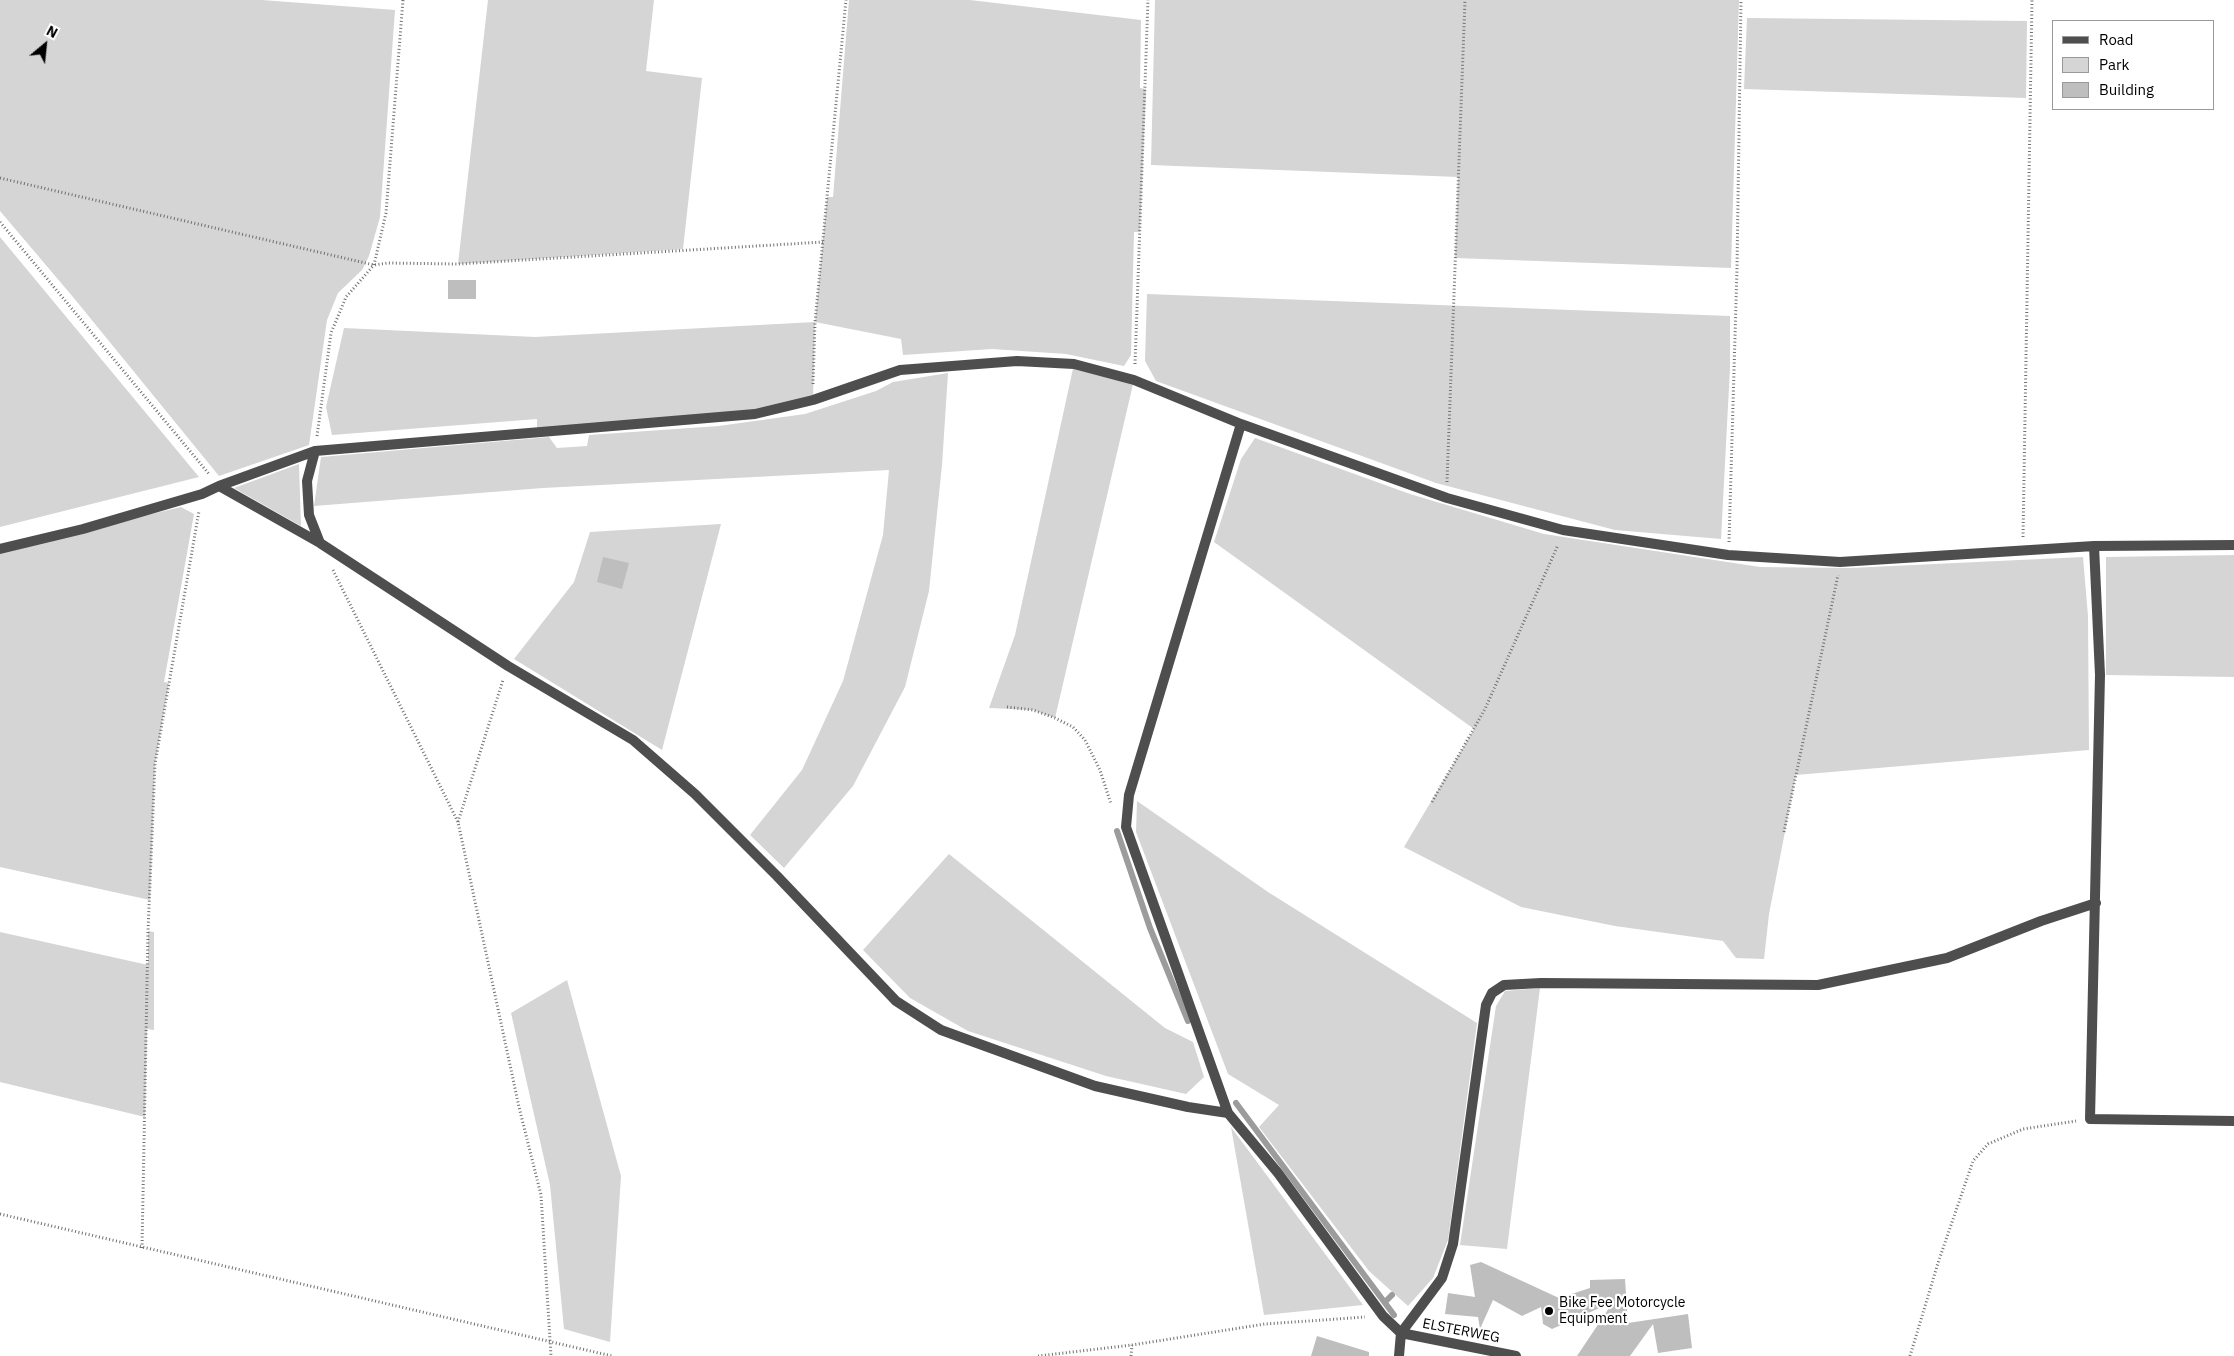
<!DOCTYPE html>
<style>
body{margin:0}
#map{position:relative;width:2234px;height:1356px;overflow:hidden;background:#fff;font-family:"IBM Plex Sans",sans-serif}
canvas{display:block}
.legend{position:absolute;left:2052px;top:20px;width:162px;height:90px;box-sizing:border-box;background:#fff;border:1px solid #999;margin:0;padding:6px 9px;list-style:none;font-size:15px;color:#000}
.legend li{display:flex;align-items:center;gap:10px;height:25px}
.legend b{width:25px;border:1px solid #999}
.north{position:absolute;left:20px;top:20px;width:50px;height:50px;-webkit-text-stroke:4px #fff;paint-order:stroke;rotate:28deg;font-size:14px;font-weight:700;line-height:20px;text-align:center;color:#000}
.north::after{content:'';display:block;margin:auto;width:18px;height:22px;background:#000;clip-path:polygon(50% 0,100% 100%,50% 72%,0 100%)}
</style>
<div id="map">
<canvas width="2234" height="1356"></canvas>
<ul class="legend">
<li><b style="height:6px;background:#4e4e4e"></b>Road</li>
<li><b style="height:14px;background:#d5d5d5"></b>Park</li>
<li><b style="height:14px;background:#bebebe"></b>Building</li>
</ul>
<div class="north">N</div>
</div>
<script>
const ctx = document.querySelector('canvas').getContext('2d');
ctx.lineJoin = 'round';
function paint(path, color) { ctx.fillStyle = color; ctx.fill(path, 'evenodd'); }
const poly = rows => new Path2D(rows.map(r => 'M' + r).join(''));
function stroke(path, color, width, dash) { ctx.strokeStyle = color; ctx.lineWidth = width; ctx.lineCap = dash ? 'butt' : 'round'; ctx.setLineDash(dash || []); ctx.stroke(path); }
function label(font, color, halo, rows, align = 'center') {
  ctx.font = font + ' "IBM Plex Sans",sans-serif'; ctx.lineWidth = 4.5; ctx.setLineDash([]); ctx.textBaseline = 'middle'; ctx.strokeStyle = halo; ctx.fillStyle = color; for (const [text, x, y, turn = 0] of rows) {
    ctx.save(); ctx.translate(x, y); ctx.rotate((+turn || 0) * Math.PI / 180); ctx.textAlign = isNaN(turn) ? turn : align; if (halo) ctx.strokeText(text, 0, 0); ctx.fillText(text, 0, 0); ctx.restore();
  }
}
paint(poly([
 [0,0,262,0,395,10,380,217,369,256,362,270,338,293,327,320,309,445,219,476,73,297,0,211],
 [488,0,654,0,646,71,702,78,683,249,458,264],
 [849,0,970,0,1141,20,1140,88,1146,89,1140,232,1134,232,1131,355,1124,366,1066,354,992,349,903,355,901,339,815,322,813,400,755,414,537,433,537,419,332,435,326,407,344,328,535,337,815,322,827,197,833,197],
 [1155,0,1739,0,1731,268,1455,258,1458,177,1151,165],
 [1747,18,2027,21,2026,98,1744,89],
 [0,237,199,477,0,527],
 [1147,294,1730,316,1730,368,1721,539,1615,530,1436,483,1156,381,1145,361],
 [1074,364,1134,380,1055,718,1033,710,989,708,1015,635],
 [948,373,942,465,929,591,905,687,853,786,784,868,750,835,802,770,843,681,883,535,889,470,543,488,314,506,321,457,549,437,557,448,587,446,589,435,719,426,805,414,876,391,893,382],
 [1255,438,1410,494,1544,534,1760,567,1850,568,2083,557,2088,616,2089,750,1796,775,1769,914,1764,959,1736,958,1723,941,1615,926,1521,907,1404,847,1474,729,1214,542,1241,459],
 [299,464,301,526,234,488],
 [181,507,194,514,164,682,169,683,155,764,150,900,0,867,0,550],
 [721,524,662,750,514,659,574,582,590,532],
 [2234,555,2234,677,2106,675,2106,557],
 [1137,801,1268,892,1477,1023,1448,1240,1433,1278,1408,1306,1369,1271,1259,1127,1279,1105,1228,1074,1136,832],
 [949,854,1165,1028,1193,1042,1204,1077,1186,1094,1106,1076,968,1031,910,998,863,950],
 [148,931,154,932,154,1030,147,1029,145,1117,0,1082,0,932,148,965],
 [567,980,621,1176,610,1342,564,1329,550,1185,511,1013],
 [1540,988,1507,1249,1460,1245,1496,1006,1505,991],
 [1231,1127,1363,1305,1264,1315]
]), '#d5d5d5');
stroke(poly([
 [1117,831,1150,928,1188,1021],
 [1236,1103,1394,1315],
 [1385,1302,1392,1295]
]), '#9c9c9c', 6);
paint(poly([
 [448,280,476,280,476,299,448,299],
 [603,557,629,563,622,589,597,582],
 [1481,1262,1559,1298,1590,1288,1590,1280,1625,1279,1628,1323,1688,1314,1692,1348,1658,1353,1653,1324,1630,1356,1577,1356,1613,1302,1552,1329,1543,1324,1541,1307,1522,1316,1493,1300,1480,1329,1478,1317,1445,1314,1448,1293,1475,1297,1470,1265],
 [1317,1336,1369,1352,1369,1356,1311,1356]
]), '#bebebe');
stroke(poly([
 [0,178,374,265,388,263,458,264,823,242],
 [0,222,209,474],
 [1135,364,1148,0],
 [813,384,815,322,846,0],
 [317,436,331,333,346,297,374,265,386,213,403,0],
 [1447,482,1465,0],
 [2023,537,2032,0],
 [1729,542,1737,268,1741,0],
 [333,570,458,822,519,1107,541,1195,551,1356],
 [1007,707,1033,710,1055,718,1073,727,1085,740,1100,770,1111,804],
 [1432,802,1485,709,1558,545],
 [458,822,503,680],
 [1784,832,1838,575],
 [0,1214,612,1356],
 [142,1248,148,931,155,764,199,511],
 [1038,1356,1132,1345,1265,1324,1365,1317],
 [1131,1356,1132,1345],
 [1910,1356,1938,1263,1973,1161,1988,1144,2023,1129,2076,1121]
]), '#707070', 3, [1, 2.5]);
stroke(poly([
 [1241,424,1129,795,1126,827,1228,1113,1278,1173,1383,1316,1401,1333,1516,1356],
 [315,451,307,481,309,515,320,543],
 [219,486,320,543,508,666,633,740,695,794,777,876,896,1001,941,1030,1095,1086,1188,1107,1228,1113],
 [2094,546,2100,675,2090,1119,2234,1121],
 [0,549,83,529,202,494,219,486,315,451,755,414,813,400,900,370,1017,361,1074,364,1134,380,1241,424,1447,498,1563,530,1728,555,1840,562,2094,546,2234,545],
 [1399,1356,1401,1333,1442,1278,1453,1244,1486,1005,1492,993,1504,985,1541,983,1818,985,1947,958,2041,921,2096,903]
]), '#4e4e4e', 10);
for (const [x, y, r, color] of [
 [1549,1311,5,"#000"]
]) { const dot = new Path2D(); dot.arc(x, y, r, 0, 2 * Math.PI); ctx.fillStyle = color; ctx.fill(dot); stroke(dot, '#fff', 2); }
label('14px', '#000', '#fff', [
 ["Bike Fee Motorcycle",1559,1303],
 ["Equipment",1559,1319]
], 'left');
label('14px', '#000', '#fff', [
 ["ELSTERWEG",1461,1331,11]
]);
</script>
